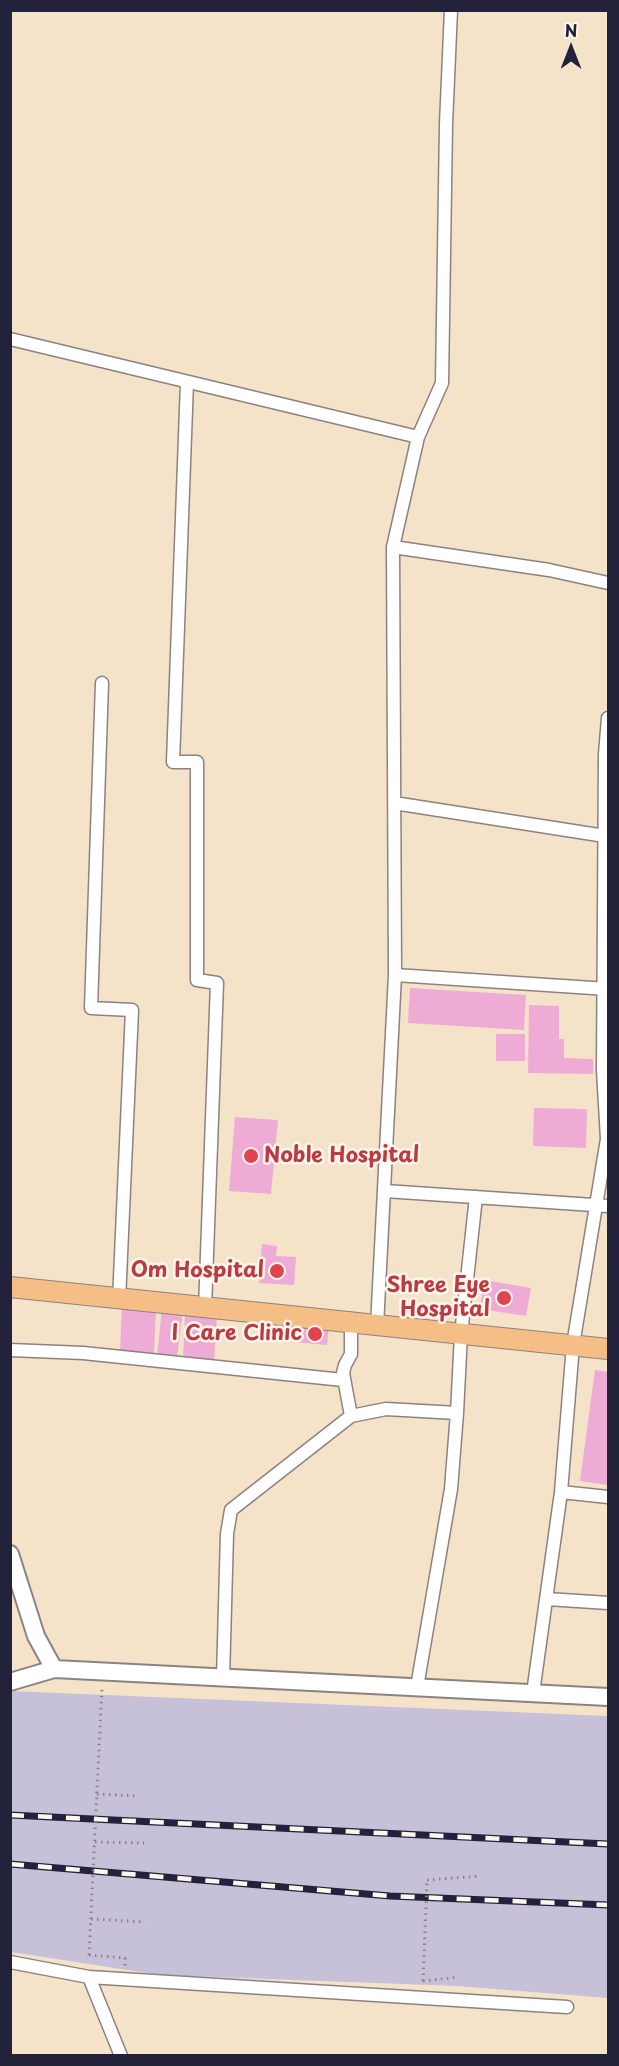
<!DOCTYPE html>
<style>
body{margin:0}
#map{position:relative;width:619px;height:2066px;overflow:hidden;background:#f4e3c9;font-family:"Playpen Sans",sans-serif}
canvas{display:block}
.frame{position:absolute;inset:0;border:12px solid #22223b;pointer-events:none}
.north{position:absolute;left:541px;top:18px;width:60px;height:60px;-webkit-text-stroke:4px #fbf7ec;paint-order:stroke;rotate:0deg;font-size:16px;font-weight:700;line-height:24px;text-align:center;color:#22223b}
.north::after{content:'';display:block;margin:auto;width:21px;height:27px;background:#22223b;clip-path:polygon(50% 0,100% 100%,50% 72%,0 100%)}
</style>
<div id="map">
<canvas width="619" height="2066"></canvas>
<div class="frame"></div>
<div class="north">N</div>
</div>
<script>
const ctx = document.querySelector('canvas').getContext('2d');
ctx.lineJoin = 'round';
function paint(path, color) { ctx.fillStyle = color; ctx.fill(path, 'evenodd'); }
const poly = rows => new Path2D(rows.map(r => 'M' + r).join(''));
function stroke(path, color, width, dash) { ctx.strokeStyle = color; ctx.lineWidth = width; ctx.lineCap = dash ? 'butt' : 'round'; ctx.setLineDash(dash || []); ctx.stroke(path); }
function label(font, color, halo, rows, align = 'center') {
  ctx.font = font + ' "Playpen Sans",sans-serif'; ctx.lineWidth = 5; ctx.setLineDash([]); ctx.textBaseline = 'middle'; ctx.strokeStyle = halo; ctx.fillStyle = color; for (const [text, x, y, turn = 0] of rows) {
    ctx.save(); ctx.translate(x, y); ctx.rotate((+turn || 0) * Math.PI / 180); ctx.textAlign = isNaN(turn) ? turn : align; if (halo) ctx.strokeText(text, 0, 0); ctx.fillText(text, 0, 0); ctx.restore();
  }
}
paint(poly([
 [10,1691,608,1716,608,1998,457,1986,160,1975,11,1952]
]), '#c7c0d9');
paint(poly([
 [410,988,526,995,524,1030,408,1023],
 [529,1005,559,1006,559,1039,564,1039,564,1058,593,1059,593,1074,528,1073],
 [496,1034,525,1034,525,1061,496,1061],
 [534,1108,587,1109,586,1148,533,1146],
 [235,1117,278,1120,271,1194,229,1191],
 [262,1244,277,1246,276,1256,296,1257,294,1285,259,1283],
 [484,1280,531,1288,526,1316,480,1309],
 [122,1305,156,1307,154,1355,120,1353],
 [162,1308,183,1310,177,1358,157,1356],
 [185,1315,217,1316,214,1361,183,1360],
 [295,1322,329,1325,327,1345,293,1342],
 [595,1370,608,1372,608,1485,580,1481]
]), '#eeabd6');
const minor = poly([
 [10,339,418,437,393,547,395,975,377,1326],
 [187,382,173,762,197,762,197,980,217,983,205,1308],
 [418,437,442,383,446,124,451,10],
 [393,547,549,570,608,583],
 [102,683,91,1008,132,1010,119,1300],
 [394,803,605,836],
 [395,975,608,989],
 [603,1069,605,754,608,718],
 [385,1191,608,1206],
 [10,1350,83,1353,343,1380],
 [351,1416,343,1373,345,1365,351,1354,351,1323],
 [561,1492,608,1497],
 [547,1599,608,1603],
 [223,1678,227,1534,231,1510,351,1416,386,1409,457,1413],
 [417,1687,451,1489,457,1413,461,1334,476,1197],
 [533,1693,561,1492,573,1345,607,1139,603,1070,608,1060],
 [10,1962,89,1977,567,2007],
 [89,1977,121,2056]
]);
const tertiary = poly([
 [10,1554,36,1636,54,1669,608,1697],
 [10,1682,54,1669]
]);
const primary = poly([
 [10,1287,608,1349]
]);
stroke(minor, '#8b8282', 15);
stroke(tertiary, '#8b8282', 20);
stroke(primary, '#8b8282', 22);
stroke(poly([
 [97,1794,136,1796],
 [95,1842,144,1843],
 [427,1880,480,1876],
 [91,1919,145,1922],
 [89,1955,125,1958,125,1968],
 [423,1981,459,1977]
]), '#8b8282', 3, [1.5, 4.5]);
stroke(minor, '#fff', 12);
stroke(tertiary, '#fff', 16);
stroke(primary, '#f6be87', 20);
const rail = poly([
 [10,1815,608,1844],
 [10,1864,390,1896,608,1905]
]);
stroke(rail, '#22223b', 7);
stroke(rail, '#fbf7ec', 4.5, [14]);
stroke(poly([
 [89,1955,102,1687],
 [423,1981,427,1880]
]), '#8b8282', 3, [1.5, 4.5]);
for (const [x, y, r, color] of [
 [251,1156,8,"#e0444e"],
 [277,1271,8,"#e0444e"],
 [504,1298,8,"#e0444e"],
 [315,1334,8,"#e0444e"]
]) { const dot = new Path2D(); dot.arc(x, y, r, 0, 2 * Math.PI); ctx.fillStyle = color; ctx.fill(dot); stroke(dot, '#fbf7ec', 2); }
label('bold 21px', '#be3a42', '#fbf7ec', [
 ["Noble Hospital",264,1156,"left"],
 ["Om Hospital",264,1271],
 ["Shree Eye",490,1286],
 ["Hospital",490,1310],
 ["I Care Clinic",302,1334]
], 'right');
</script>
